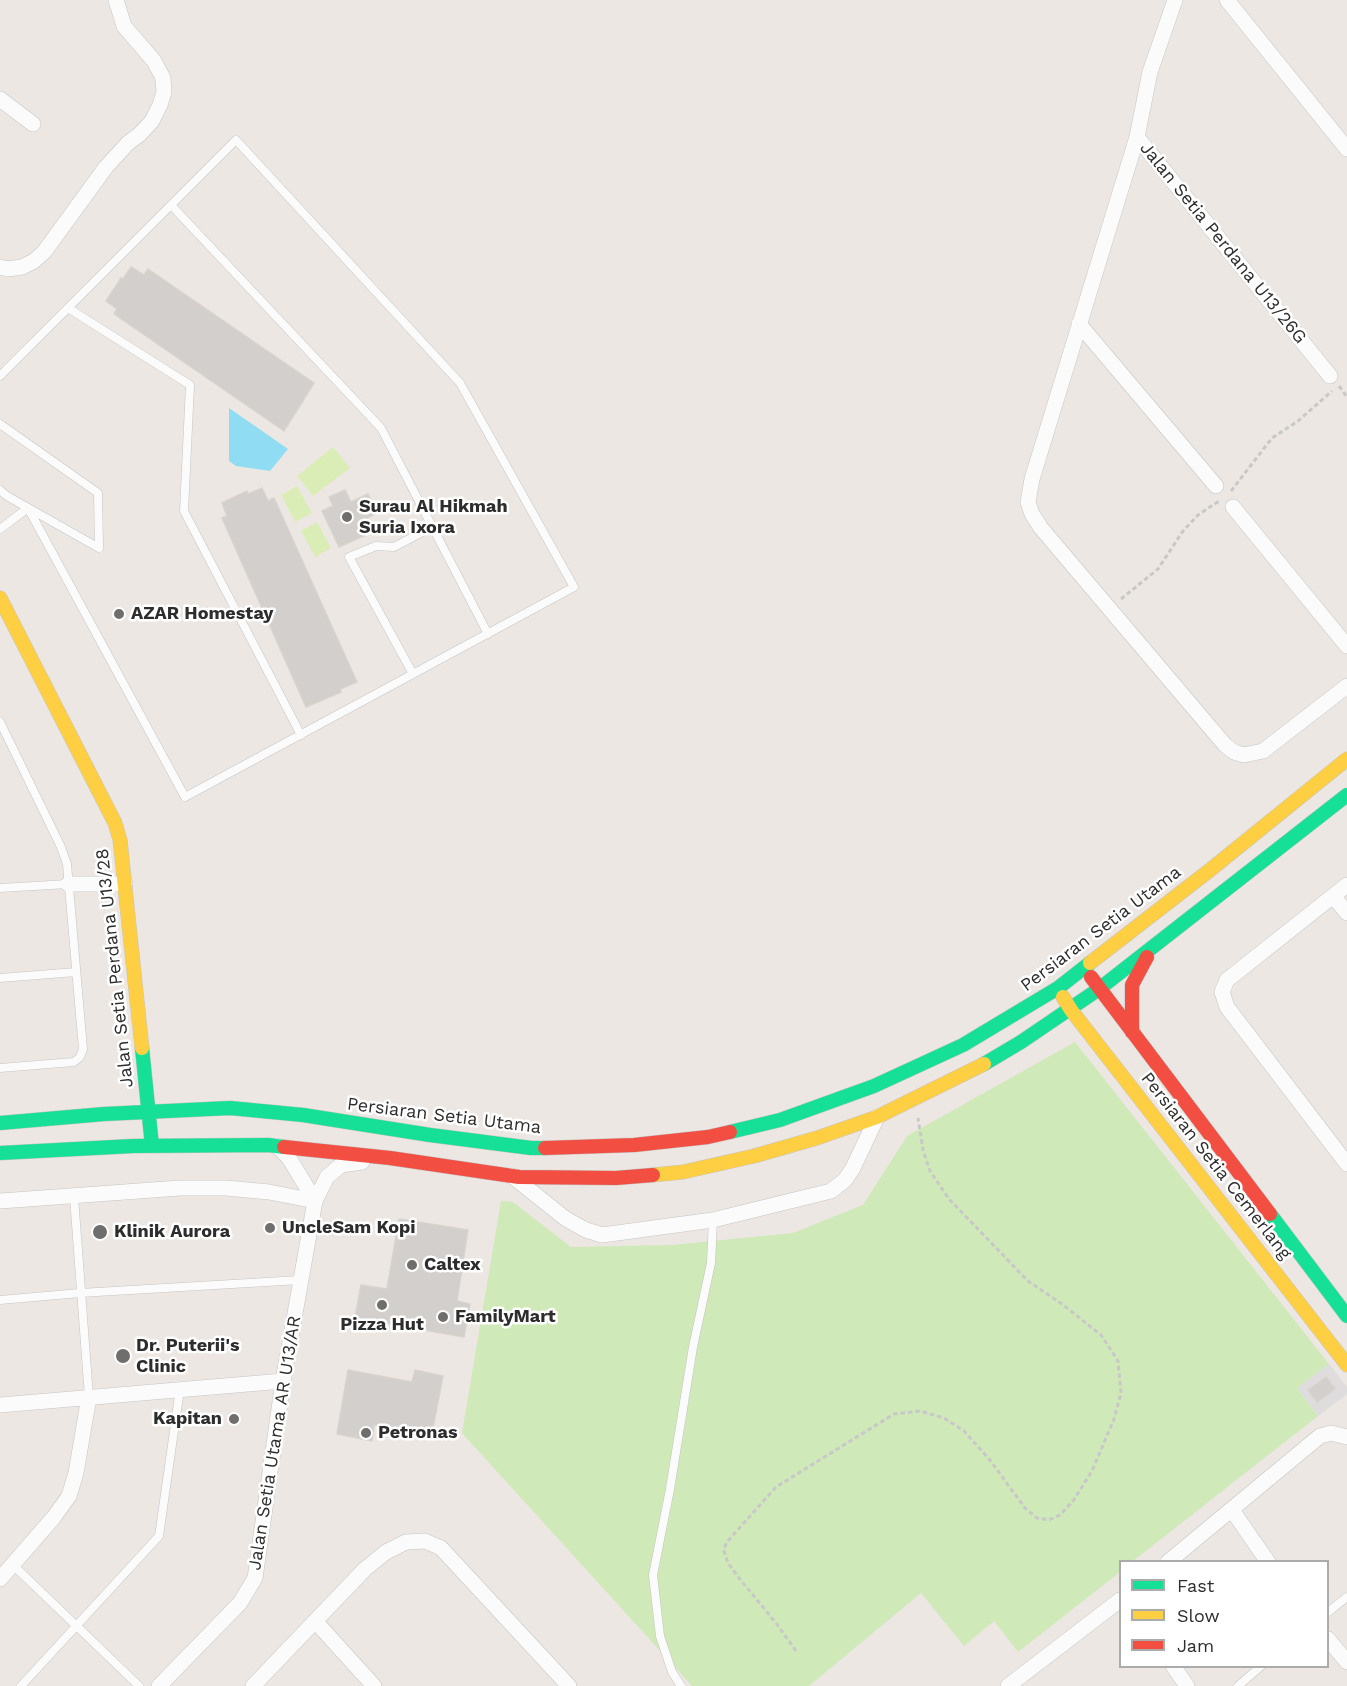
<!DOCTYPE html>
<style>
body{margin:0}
#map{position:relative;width:1347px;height:1686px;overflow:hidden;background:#ece7e2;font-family:"Work Sans",sans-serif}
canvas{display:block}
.legend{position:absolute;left:1119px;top:1560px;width:210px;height:108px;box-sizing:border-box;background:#fff;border:2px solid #ababab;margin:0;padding:8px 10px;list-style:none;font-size:18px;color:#2d2d2d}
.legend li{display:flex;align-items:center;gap:12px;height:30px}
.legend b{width:30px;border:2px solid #ababab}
</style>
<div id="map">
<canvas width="1347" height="1686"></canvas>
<ul class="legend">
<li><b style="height:8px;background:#16e098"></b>Fast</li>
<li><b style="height:8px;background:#ffcf43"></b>Slow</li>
<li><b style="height:8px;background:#f24e42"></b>Jam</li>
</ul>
</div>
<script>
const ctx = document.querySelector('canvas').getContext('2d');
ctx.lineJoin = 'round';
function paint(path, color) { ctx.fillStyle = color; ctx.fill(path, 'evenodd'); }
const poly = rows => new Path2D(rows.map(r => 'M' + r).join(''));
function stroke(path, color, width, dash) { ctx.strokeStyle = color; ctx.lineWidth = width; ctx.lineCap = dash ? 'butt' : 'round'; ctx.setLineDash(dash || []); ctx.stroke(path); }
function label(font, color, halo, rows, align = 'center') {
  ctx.font = font + ' "Work Sans",sans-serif'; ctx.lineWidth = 5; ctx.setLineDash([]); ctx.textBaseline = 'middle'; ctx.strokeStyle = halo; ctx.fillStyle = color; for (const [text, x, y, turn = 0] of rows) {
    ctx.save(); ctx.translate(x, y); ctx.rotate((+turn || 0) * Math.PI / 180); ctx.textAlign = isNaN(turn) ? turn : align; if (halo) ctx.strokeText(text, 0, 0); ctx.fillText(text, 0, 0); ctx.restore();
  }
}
paint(poly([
 [1329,1364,1347,1387,1347,1394,1318,1416,1297,1388]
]), '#dfdcde');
paint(poly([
 [1075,1042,1329,1364,1297,1388,1318,1416,1133,1561,1120,1562,1120,1572,1018,1652,994,1621,964,1646,921,1593,809,1686,692,1686,462,1433,501,1201,513,1202,571,1247,672,1245,793,1233,863,1205,907,1136]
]), '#cfe9b9');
paint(poly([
 [333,447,350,468,313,496,297,476],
 [297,486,312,513,295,522,281,495],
 [317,522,331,548,315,557,301,531]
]), '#dbedb6');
paint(poly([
 [229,408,288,449,270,471,236,466,229,461]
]), '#90ddf3');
const building = poly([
 [131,267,144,275,148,269,314,383,284,431,114,314,117,309,106,301,121,278,123,279,131,267],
 [262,488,268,501,274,498,357,682,340,689,341,692,306,707,222,518,227,516,222,503,247,491,248,494,262,488],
 [345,490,351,502,368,494,377,513,364,520,370,533,339,547,322,511,333,506,329,497,345,490],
 [399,1219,468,1230,457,1301,470,1304,464,1337,355,1318,361,1285,387,1289,399,1219],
 [348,1370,412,1382,415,1370,443,1376,432,1433,404,1427,403,1430,374,1425,372,1441,337,1434,348,1370],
 [1326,1377,1335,1389,1317,1402,1308,1390,1326,1377]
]);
paint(building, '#d2cfcc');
stroke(building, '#d7d3ce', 1.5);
const lane = poly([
 [171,205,381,428,488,634],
 [68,308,190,385,184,511,301,735],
 [0,376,236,140,460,383,574,587,185,797,28,508],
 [0,424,98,493,99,548],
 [0,490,7,496,99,548],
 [0,529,28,508],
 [413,674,349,557,376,546,394,547,432,527],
 [0,722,61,847,67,864,83,1049,80,1057,74,1062,0,1068],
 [0,888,68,884],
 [0,978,76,972],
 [74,1197,89,1397],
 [0,1300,80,1293,300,1280],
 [13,1565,139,1686],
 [1328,1612,1347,1597],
 [21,1686,159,1536,180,1389],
 [681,1686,672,1672,660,1636,653,1575,670,1489,693,1347,711,1263,713,1220],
 [1238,1686,1261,1666]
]);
const street = poly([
 [1175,0,1150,72,1137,137,1330,376],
 [1227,0,1347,149],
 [0,99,33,124],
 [1137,137,1032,479,1028,502,1032,514,1041,528,1225,745,1234,752,1244,755,1263,751,1347,686],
 [0,267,8,269,22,267,34,261,44,252,106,167,128,143,140,134,152,121,160,105,164,92,163,78,154,61,124,26,116,0],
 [1079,324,1216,486],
 [1233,507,1347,646],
 [68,884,125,884],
 [1347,885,1227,980,1222,992,1227,1007,1347,1164],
 [1333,896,1347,913],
 [277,1146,289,1158,315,1201],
 [512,1176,566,1219,586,1230,602,1235,713,1220,831,1191,845,1180,853,1168,877,1117],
 [0,1201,180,1188,226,1188,269,1192,315,1201],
 [0,1405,283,1381],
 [1232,1510,1268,1562],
 [1168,1562,1320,1436,1331,1433,1347,1437],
 [0,1579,54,1517,69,1496,76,1473,89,1397],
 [315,1621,374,1686],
 [1328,1639,1347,1662],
 [1173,1666,1187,1686],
 [159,1686,240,1603,255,1578,283,1381,315,1201,327,1177,341,1165,362,1162],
 [253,1686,365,1569,386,1552,406,1542,425,1541,441,1548,569,1686],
 [1008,1686,1120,1600]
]);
const fast = poly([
 [142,1048,152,1146],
 [984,1064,1021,1042,1099,989,1347,795],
 [0,1123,104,1114,230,1108,303,1115,430,1135,531,1148,545,1148],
 [730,1132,780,1120,874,1086,963,1045,1058,988,1090,963],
 [0,1153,133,1146,268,1145,284,1147],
 [1270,1214,1347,1316]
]);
const slow = poly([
 [0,598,115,823,120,840,142,1048],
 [1090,963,1210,870,1347,759],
 [1063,997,1071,1010,1347,1365],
 [653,1175,683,1172,754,1156,817,1138,877,1117,984,1064]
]);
const jam = poly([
 [1091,977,1270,1214],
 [1132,1032,1132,985,1147,957],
 [284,1147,390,1158,519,1177,616,1178,653,1175],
 [545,1148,634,1145,708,1137,730,1132]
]);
stroke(lane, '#c5c4c4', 9);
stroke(street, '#c5c4c4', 16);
stroke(fast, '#c5c4c4', 15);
stroke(slow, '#c5c4c4', 15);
stroke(jam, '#c5c4c4', 15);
stroke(poly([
 [1339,386,1347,397],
 [1231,491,1272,438,1298,421,1332,391],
 [1121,599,1158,569,1183,531,1198,515,1219,501],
 [796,1651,776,1623,739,1578,728,1563,724,1551,726,1543,776,1487,894,1414,920,1411,944,1418,964,1431,990,1460,1025,1508,1037,1518,1049,1520,1060,1515,1073,1501,1092,1471,1114,1419,1121,1393,1118,1361,1101,1335,1062,1304,1028,1281,949,1199,930,1171,923,1150,918,1118]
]), '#c8c8c8', 3, [4.5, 3]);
stroke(lane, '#fcfbfb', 8);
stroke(street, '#fcfbfb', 15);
stroke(fast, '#16e098', 14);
stroke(slow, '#ffcf43', 14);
stroke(jam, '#f24e42', 14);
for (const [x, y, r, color] of [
 [347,517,6,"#706e6c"],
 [119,614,6,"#706e6c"],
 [270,1228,6,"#706e6c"],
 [100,1232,8,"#706e6c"],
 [412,1265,6,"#706e6c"],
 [382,1305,6,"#706e6c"],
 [443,1317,6,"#706e6c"],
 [123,1356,8,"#706e6c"],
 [234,1419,6,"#706e6c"],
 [366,1433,6,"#706e6c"]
]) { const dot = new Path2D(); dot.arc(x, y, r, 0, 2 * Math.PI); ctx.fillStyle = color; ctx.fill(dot); stroke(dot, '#fff', 2); }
label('18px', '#2d2d2d', '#fff', [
 ["Jalan Setia Perdana U13/26G",1223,243,51],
 ["Persiaran Setia Utama",1101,929,-37],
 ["Jalan Setia Perdana U13/28",115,968,-96],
 ["Persiaran Setia Utama",444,1116,7],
 ["Persiaran Setia Cemerlang",1216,1166,52],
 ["Jalan Setia Utama AR U13/AR",275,1443,-81]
]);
label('bold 18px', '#2d2d2d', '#fff', [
 ["Surau Al Hikmah",359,507],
 ["Suria Ixora",359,528],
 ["AZAR Homestay",131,614],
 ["UncleSam Kopi",282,1228],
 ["Klinik Aurora",114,1232],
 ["Caltex",424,1265],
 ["FamilyMart",455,1317],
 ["Pizza Hut",382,1325,"center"],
 ["Dr. Puterii's",136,1346],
 ["Clinic",136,1367],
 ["Kapitan",222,1419,"right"],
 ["Petronas",378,1433]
], 'left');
</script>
